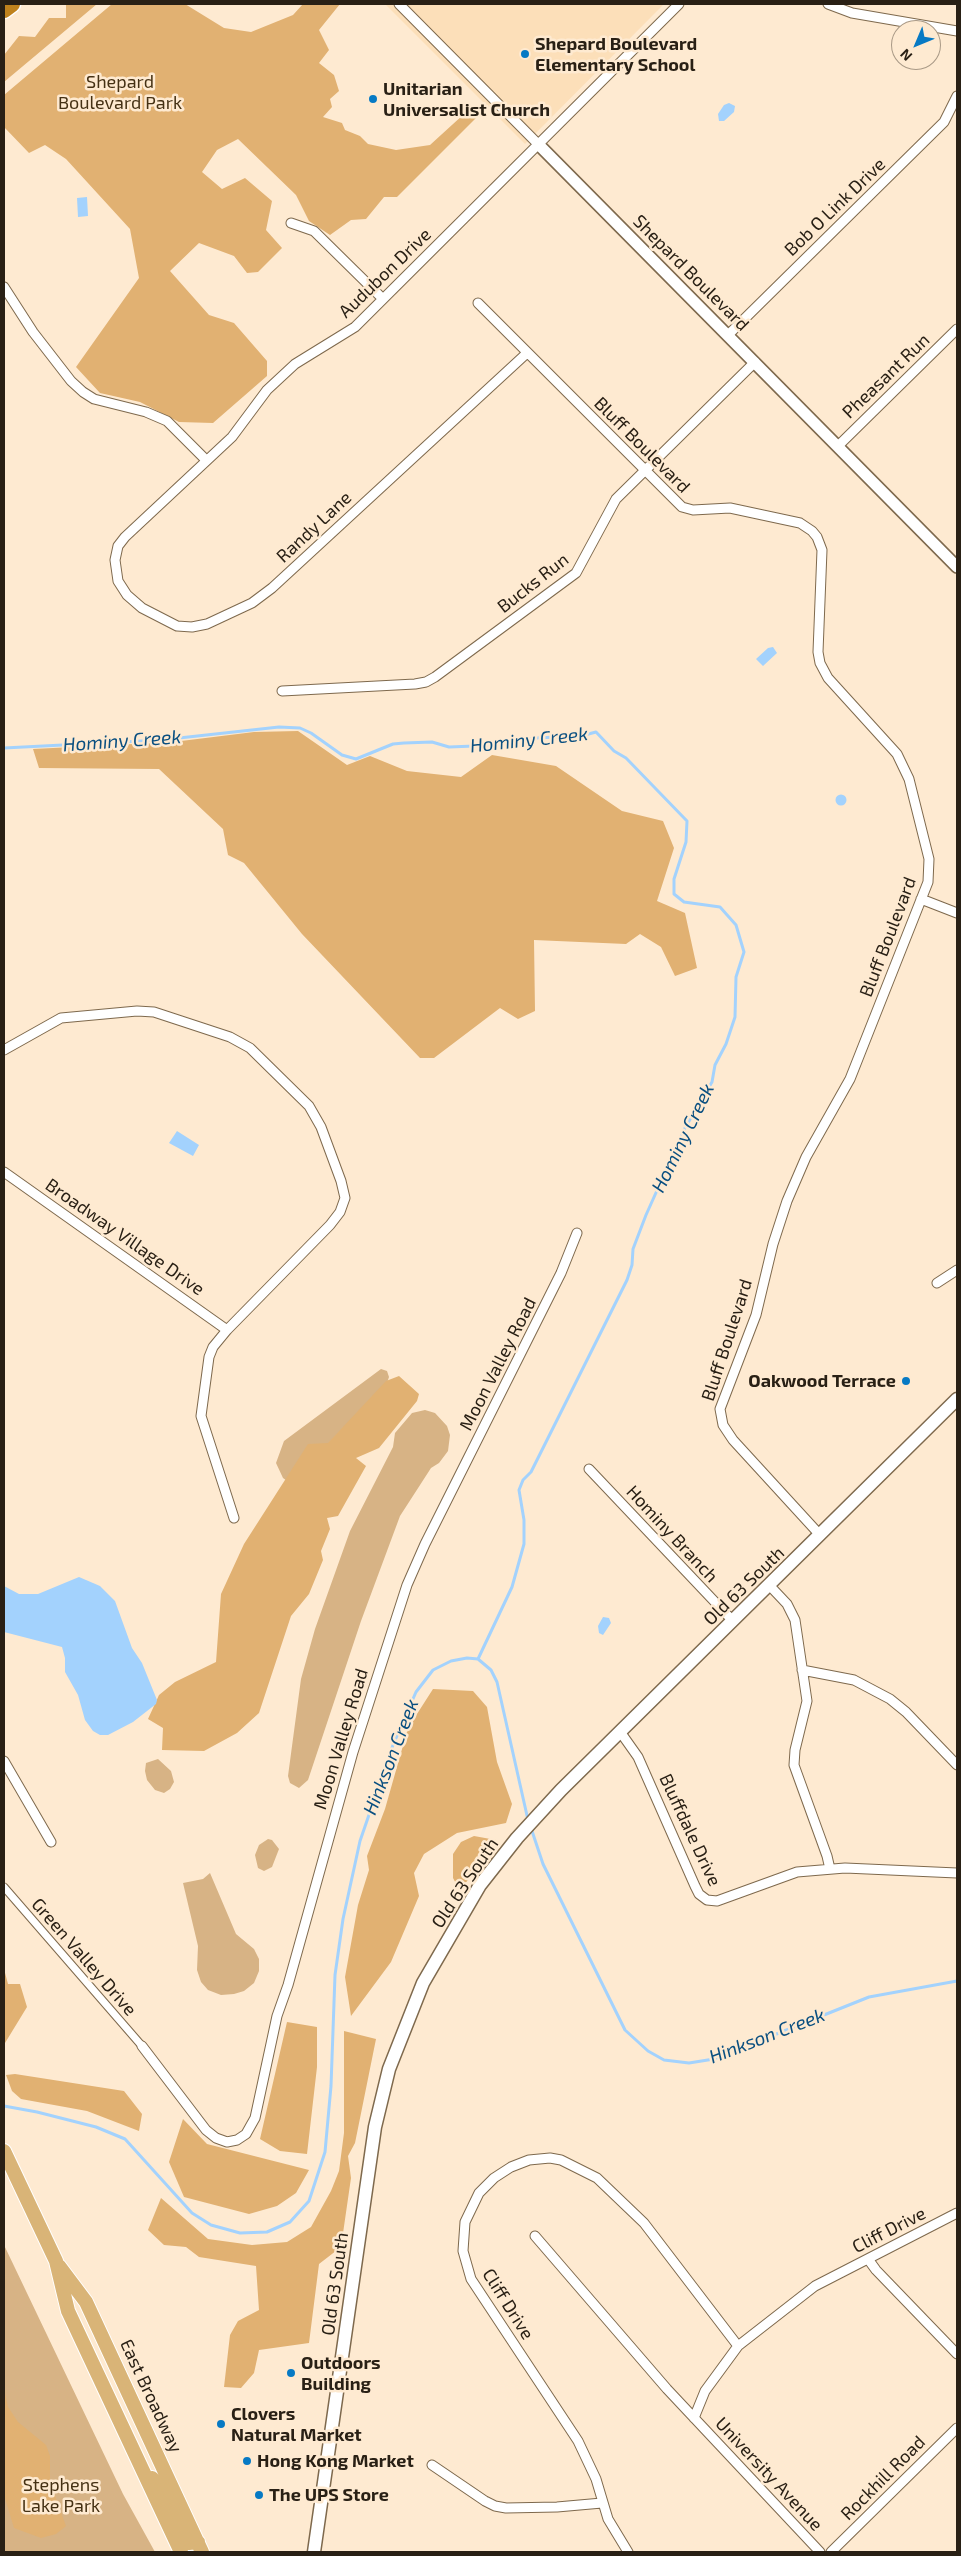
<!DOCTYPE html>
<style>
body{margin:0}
#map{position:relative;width:961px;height:2556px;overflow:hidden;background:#feead1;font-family:"Exo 2",sans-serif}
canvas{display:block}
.frame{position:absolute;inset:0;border:5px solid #292015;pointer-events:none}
.north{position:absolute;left:891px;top:20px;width:50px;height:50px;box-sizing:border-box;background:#feead1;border:1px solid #a99986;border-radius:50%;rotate:225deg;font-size:14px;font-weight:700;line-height:20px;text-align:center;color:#292015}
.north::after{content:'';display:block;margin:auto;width:18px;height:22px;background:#077ac4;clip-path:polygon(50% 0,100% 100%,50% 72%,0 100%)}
</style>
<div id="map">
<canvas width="961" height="2556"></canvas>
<div class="frame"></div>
<div class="north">N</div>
</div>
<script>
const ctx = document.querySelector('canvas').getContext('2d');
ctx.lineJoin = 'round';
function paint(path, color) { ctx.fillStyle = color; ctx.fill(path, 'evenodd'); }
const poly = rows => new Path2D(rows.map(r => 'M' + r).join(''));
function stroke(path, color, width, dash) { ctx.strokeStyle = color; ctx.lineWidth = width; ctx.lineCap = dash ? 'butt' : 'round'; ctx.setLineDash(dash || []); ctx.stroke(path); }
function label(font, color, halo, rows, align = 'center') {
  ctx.font = font + ' "Exo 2",sans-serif'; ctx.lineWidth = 5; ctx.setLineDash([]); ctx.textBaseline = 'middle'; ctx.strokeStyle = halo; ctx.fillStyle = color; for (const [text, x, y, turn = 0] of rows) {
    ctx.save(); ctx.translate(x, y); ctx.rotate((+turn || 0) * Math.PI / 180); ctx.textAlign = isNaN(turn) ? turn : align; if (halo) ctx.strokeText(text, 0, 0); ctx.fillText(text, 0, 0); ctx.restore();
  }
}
paint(poly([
 [385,4,664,4,525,144]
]), '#fcdfb9');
paint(poly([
 [381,1369,387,1371,389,1377,387,1383,290,1483,283,1478,276,1463,284,1441],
 [425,1410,435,1413,447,1426,450,1435,448,1451,439,1463,431,1468,400,1516,361,1621,308,1780,299,1788,290,1783,288,1776,301,1679,315,1629,350,1531,393,1447,395,1433,412,1413],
 [158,1759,171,1771,174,1782,170,1789,164,1793,155,1790,147,1780,145,1771,146,1763],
 [268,1839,272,1840,279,1849,272,1867,264,1871,258,1868,255,1855,259,1845],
 [210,1873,236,1934,254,1949,259,1959,259,1971,254,1983,244,1991,234,1994,221,1995,208,1990,201,1982,197,1970,198,1946,183,1883,203,1879],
 [4,2245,123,2494,155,2552,4,2552]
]), '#d7b385');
paint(poly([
 [66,4,97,4,4,82,4,55,19,36,35,37,49,18,66,18],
 [112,4,185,4,224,28,251,32,293,15,303,4,340,4,319,30,329,50,319,63,334,75,339,91,330,99,332,107,323,117,342,123,345,130,360,136,368,144,396,150,430,145,464,114,477,108,482,112,397,197,384,197,366,219,351,220,330,235,309,221,296,195,238,139,217,150,202,172,222,189,245,178,272,201,266,230,282,248,258,272,247,273,234,256,199,243,170,271,209,315,234,323,267,361,267,376,213,423,179,422,140,402,100,393,76,367,139,278,130,229,66,159,45,145,29,153,4,127,4,95],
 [298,731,347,765,370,756,407,771,461,777,492,755,556,766,622,811,663,821,674,848,657,901,685,913,697,968,675,976,661,947,640,934,626,944,534,940,535,1011,518,1019,500,1008,434,1058,420,1058,302,934,244,863,228,855,223,829,159,769,39,768,33,749,173,742,254,732],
 [399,1376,419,1394,417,1401,379,1448,356,1458,366,1466,338,1516,327,1518,330,1529,321,1551,323,1560,309,1594,291,1616,259,1713,237,1733,204,1751,162,1750,163,1728,148,1719,159,1695,175,1682,216,1662,221,1594,244,1544,308,1444,328,1443,386,1381],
 [433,1689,473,1691,487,1707,497,1762,512,1804,506,1823,457,1833,424,1854,414,1873,419,1896,391,1962,351,2016,345,1977,358,1905,369,1870,367,1856,385,1809,408,1728],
 [474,1836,496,1840,460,1891,453,1878,453,1854,461,1842],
 [4,1969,8,1984,20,1984,27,2007,5,2043],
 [287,2022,317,2027,317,2067,307,2154,280,2151,260,2139],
 [344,2031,376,2039,355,2143,348,2156,351,2178,341,2247,319,2264,309,2343,259,2350,254,2373,241,2388,224,2387,230,2335,238,2321,259,2310,256,2266,199,2257,186,2247,164,2245,148,2230,161,2198,208,2239,252,2245,287,2242,311,2227,331,2191,339,2171,344,2133],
 [15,2074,124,2091,142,2114,139,2131,87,2111,21,2099,12,2091,6,2075],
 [183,2119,207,2144,309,2170,296,2193,277,2206,249,2214,184,2197,169,2162],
 [4,2389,8,2407,18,2422,46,2445,50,2456,50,2482,66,2526,56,2534,41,2538,14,2528,4,2495]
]), '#e1b172');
paint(poly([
 [729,103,735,106,734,112,724,121,719,121,718,114,724,105],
 [87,197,88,216,78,217,77,198],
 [773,647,777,653,763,666,756,659,768,648],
 '835.5 800a5.5 5.5 0 1 1 11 0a5.5 5.5 0 1 1-11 0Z',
 [177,1131,199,1145,193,1156,169,1143],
 [79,1577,100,1586,115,1601,132,1648,142,1663,157,1700,156,1704,133,1722,108,1735,100,1735,93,1731,85,1720,78,1695,65,1672,65,1658,62,1647,4,1632,4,1586,19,1594,38,1594],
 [603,1617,609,1618,611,1623,603,1635,599,1633,598,1626]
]), '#a3d2fd');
stroke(poly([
 [4,748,161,740,279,727,300,728,311,733,342,755,356,759,393,744,404,743,432,742,449,747,500,745,535,738,581,736,596,732,614,751,626,758,687,821,686,842,674,879,674,894,684,902,720,907,736,925,744,952,736,977,735,1017,726,1044,715,1065,712,1082,685,1128,646,1215,633,1249,632,1265,627,1280,531,1472,523,1480,519,1490,524,1520,524,1544,512,1587,478,1659],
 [531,1828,543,1864,625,2030,648,2051,664,2060,689,2063,714,2059,869,1997,957,1981],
 [4,2106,37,2112,96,2127,125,2139,192,2213,211,2225,240,2233,267,2232,290,2222,309,2201,325,2152,331,2086,335,1975,343,1919,360,1841,393,1745,416,1692,433,1670,451,1661,467,1658,478,1659,491,1670,497,1682,528,1820]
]), '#a3d2fd', 3);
const pedestrian = poly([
 [4,1887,142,2046]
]);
const minor = poly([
 [399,4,538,144],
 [828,4,852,13,957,31],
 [291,223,314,231,383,299],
 [4,287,33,332,71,381,83,392,94,399,146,412,167,421,206,460],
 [478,303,682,507,693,510,730,508,800,523,812,531,817,537,822,550,818,652,820,663,828,678,897,754,909,779,929,859,928,882,850,1079,806,1157,787,1201,773,1244,756,1315,720,1409,723,1425,733,1440,820,1535],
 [728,335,944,122,957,96],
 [527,353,272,588,252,603,207,624,192,627,177,626,142,608,127,595,118,581,115,560,118,546,125,537,232,437,267,390,295,364,355,327,679,4],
 [838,446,957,329],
 [282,691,415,684,426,682,435,677,576,573,616,499,755,362],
 [921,899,957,913],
 [4,1050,61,1018,137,1011,154,1012,230,1037,250,1048,309,1106,321,1127,341,1181,345,1198,340,1212,330,1225,227,1330],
 [4,1172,227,1330,213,1347,209,1357,201,1416,234,1518],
 [937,1283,957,1270],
 [589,1469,732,1620],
 [770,1586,787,1604,795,1620,807,1701,795,1750,794,1765,827,1856,830,1869],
 [802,1670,854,1680,890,1699,906,1712,957,1765],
 [621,1733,638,1757,695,1886,699,1894,707,1900,717,1901,797,1872,845,1868,957,1873],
 [4,1761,51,1842],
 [142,2046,206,2130,216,2138,227,2142,237,2140,246,2134,255,2118,277,2016,288,1985,353,1752,407,1585,425,1544,561,1273,577,1233],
 [535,2236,667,2389,820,2552],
 [868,2259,876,2270,957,2354],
 [738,2346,815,2286,957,2213],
 [432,2465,485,2501,495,2506,506,2508,557,2507,602,2503],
 [628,2552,608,2519,596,2479,578,2441,471,2279,463,2251,465,2222,479,2193,494,2178,511,2167,529,2160,550,2158,561,2160,597,2178,644,2223,738,2346,705,2391,694,2418],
 [831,2552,957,2428]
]);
const tertiary = poly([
 [538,144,957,567]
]);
const secondary = poly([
 [314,2552,375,2127,389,2069,423,1983,480,1885,517,1838,561,1790,957,1399]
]);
const primary = poly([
 [4,2151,56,2261,68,2311,181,2552],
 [59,2266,86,2302,202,2552],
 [152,2478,164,2492,189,2543,198,2542]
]);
const motorway = poly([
 [4,10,12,4]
]);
stroke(pedestrian, '#7e694d', 9);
stroke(minor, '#7e694d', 11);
stroke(tertiary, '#7e694d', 14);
stroke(secondary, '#7e694d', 15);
stroke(primary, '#fff', 16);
stroke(motorway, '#fff', 19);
stroke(pedestrian, '#fff', 7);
stroke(minor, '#fff', 9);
stroke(tertiary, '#fff', 11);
stroke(secondary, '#fff', 12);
stroke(primary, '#d9b477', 14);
stroke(motorway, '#bf821d', 16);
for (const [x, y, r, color] of [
 [525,54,5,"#077ac4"],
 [373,99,5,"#077ac4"],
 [906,1381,5,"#077ac4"],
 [291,2373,5,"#077ac4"],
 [221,2424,5,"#077ac4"],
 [247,2461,5,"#077ac4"],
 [259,2495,5,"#077ac4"]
]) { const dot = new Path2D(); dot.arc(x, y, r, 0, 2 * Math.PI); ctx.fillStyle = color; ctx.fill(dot); stroke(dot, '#feead1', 2); }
label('bold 18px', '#292015', '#feead1', [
 ["Shepard Boulevard",535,44],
 ["Elementary School",535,65],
 ["Unitarian",383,89],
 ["Universalist Church",383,110],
 ["Oakwood Terrace",896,1381,"right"],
 ["Outdoors",301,2363],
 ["Building",301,2384],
 ["Clovers",231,2414],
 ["Natural Market",231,2435],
 ["Hong Kong Market",257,2461],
 ["The UPS Store",269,2495]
], 'left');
label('18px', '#453114', '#feead1', [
 ["Shepard",120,82],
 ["Boulevard Park",120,103],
 ["Stephens",61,2485],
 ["Lake Park",61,2506]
]);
label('18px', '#292015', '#feead1', [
 ["Bob O Link Drive",835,207,-44],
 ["Audubon Drive",385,273,-44],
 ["Shepard Boulevard",691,273,45],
 ["Pheasant Run",886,376,-44],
 ["Bluff Boulevard",642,445,45],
 ["Randy Lane",314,527,-43],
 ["Bucks Run",533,583,-38],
 ["Bluff Boulevard",888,937,-69],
 ["Broadway Village Drive",125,1237,35],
 ["Bluff Boulevard",727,1340,-72],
 ["Moon Valley Road",498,1364,-63],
 ["Hominy Branch",672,1534,47],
 ["Old 63 South",744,1586,-44],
 ["Moon Valley Road",341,1739,-73],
 ["Bluffdale Drive",690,1830,65],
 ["Old 63 South",465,1883,-56],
 ["Green Valley Drive",84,1957,49],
 ["Cliff Drive",889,2230,-27],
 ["Old 63 South",335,2284,-82],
 ["Cliff Drive",508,2304,58],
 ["East Broadway",151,2396,65],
 ["University Avenue",769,2474,47],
 ["Rockhill Road",883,2478,-45]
]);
label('italic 19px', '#0a4f80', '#feead1', [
 ["Hominy Creek",529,740,-6],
 ["Hominy Creek",122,741,-4],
 ["Hominy Creek",683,1138,-64],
 ["Hinkson Creek",391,1757,-69],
 ["Hinkson Creek",767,2036,-21]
]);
</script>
